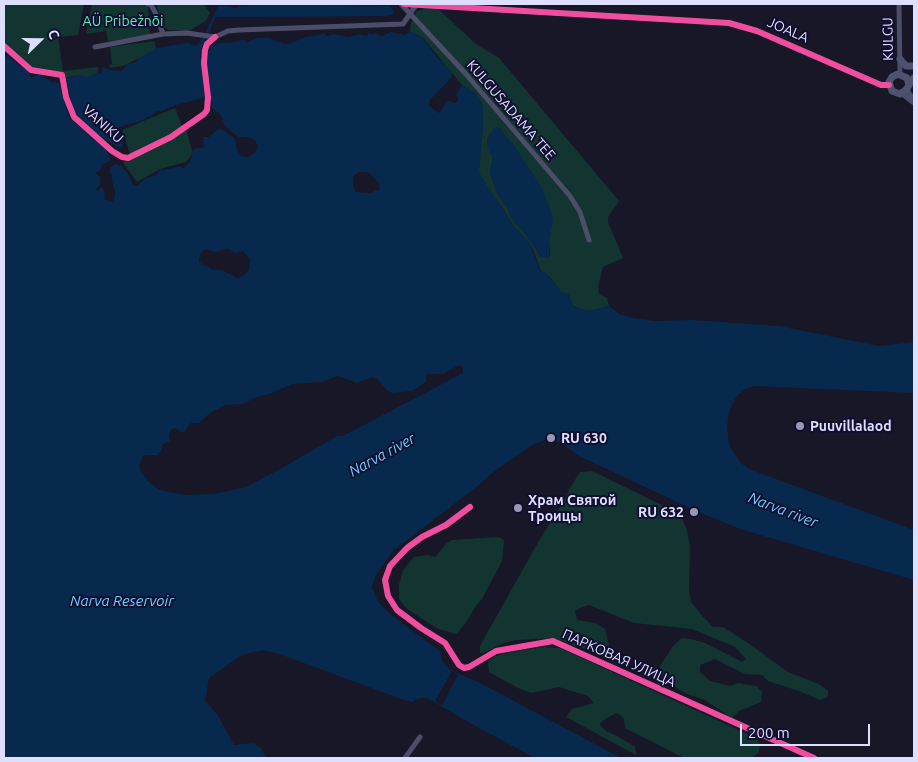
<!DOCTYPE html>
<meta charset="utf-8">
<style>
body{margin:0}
#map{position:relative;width:918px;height:762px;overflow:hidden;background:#171728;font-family:Ubuntu,sans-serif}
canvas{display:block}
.frame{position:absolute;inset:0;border:5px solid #dedeff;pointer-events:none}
.north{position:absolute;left:15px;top:15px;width:50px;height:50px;-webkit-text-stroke:4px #110f30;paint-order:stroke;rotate:68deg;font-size:14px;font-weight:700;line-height:20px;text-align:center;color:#dedeff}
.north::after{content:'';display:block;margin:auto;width:18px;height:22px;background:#dedeff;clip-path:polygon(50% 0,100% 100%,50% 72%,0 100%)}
.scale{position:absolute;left:740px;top:724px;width:130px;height:22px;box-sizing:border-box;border:2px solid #dedeff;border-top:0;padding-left:6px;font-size:15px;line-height:18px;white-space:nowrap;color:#dedeff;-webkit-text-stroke:4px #110f30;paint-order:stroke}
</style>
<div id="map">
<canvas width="918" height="762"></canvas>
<div class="frame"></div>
<div class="north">С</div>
<div class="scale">200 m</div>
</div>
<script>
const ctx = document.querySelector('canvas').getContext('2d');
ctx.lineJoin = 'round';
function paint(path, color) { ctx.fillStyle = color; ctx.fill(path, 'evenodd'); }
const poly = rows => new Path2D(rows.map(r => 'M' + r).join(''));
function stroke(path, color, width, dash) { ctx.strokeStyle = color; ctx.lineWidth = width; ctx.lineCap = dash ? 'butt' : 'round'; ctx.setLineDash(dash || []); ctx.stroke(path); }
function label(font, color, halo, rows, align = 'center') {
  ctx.font = font + ' Ubuntu,sans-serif'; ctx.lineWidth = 4; ctx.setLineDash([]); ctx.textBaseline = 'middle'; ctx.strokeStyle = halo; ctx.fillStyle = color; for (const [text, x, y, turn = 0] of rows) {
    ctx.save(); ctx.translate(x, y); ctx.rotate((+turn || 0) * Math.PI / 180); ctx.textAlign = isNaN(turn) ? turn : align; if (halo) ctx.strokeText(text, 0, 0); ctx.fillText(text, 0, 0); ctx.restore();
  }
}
paint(poly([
 [4,4,84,4,78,35,58,37,63,71,98,67,98,73,87,77,78,75,64,78,63,75,34,72,6,53,4,50],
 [92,4,143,4,148,5,150,36,108,41,106,31,86,34],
 [156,4,204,4,210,13,206,21,189,31,169,30,164,27],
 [426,8,437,8,476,44,499,58,619,201,608,217,608,222,623,258,603,267,598,286,599,294,607,298,609,306,590,311,580,309,572,305,569,295,561,292,550,277,541,271,533,249,520,233,512,224,501,206,484,183,478,170,483,125,483,108,481,102,476,94,462,85,423,38,410,31,411,22,416,12],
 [499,128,515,147,524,162,549,241,550,255,541,257,530,240,511,217,508,209,497,193,490,172,493,157,488,146,487,140,490,134],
 [154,41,156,48,153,51,123,66,110,68,109,65,112,64,110,47],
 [175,108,182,126,186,130,193,153,186,162,160,169,137,182,123,163,130,154,122,130],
 [592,471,676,512,682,518,687,531,690,547,689,589,691,602,704,618,713,627,723,627,748,643,788,672,819,684,828,691,828,697,820,700,799,691,768,681,762,675,745,674,715,659,700,665,700,672,710,681,730,686,738,683,756,686,762,692,761,702,739,711,732,718,705,700,687,694,664,681,661,678,660,666,673,646,682,638,691,639,705,643,742,662,746,659,735,647,692,629,634,623,589,605,580,608,575,611,577,620,595,623,605,629,610,650,602,655,554,638,516,640,504,643,483,653,480,653,480,646,536,546,567,495,570,488,580,472],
 [498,537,504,540,502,561,482,599,475,607,466,623,456,634,438,629,407,609,399,599,399,585,403,570,414,557,428,555,435,557,447,543,452,540],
 [544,647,560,648,754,737,760,744,759,752,752,758,684,758,625,728,624,719,617,713,610,716,601,722,600,725,606,731,617,736,635,747,636,755,566,717,572,709,594,703,588,696,559,687,531,693,518,688,489,672,488,662,496,656,507,653]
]), '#133532');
paint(poly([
 [259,4,390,6,393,10,394,14,387,16,215,17,209,33,202,47,200,57,206,81,206,97,176,105,162,111,157,111,151,116,138,122,119,127,123,143,122,147,120,148,107,141,83,123,73,108,66,82,68,78,78,75,87,77,102,72,103,67,110,70,122,71,126,65,136,62,139,58,156,48,188,43,196,46,204,36,218,6,229,6,235,8,238,6],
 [410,31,423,39,435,55,452,72,451,78,429,101,429,106,439,113,448,101,456,103,458,100,456,94,462,85,476,94,481,102,483,108,483,127,479,173,512,224,530,243,540,271,546,273,561,292,569,295,574,307,590,311,609,306,619,314,633,318,655,321,692,320,779,326,879,346,914,342,914,393,754,386,745,389,736,397,729,412,727,427,729,444,733,452,741,463,749,469,914,530,914,580,740,529,694,510,577,455,561,443,547,439,532,445,492,473,479,485,394,550,376,574,372,587,378,602,391,615,440,651,442,661,450,670,480,683,621,758,535,758,461,718,428,698,419,698,412,702,401,699,282,655,262,650,242,655,209,678,205,701,217,714,234,745,253,743,261,748,266,758,4,758,4,57,8,56,21,67,23,67,28,71,31,78,40,74,51,82,59,83,69,117,106,150,111,160,103,164,99,171,95,173,100,177,100,185,96,189,98,191,100,188,104,190,105,194,104,199,111,202,114,200,115,192,112,181,112,175,109,171,111,167,115,164,121,166,128,174,133,185,137,186,146,178,156,175,160,170,170,169,179,166,184,168,190,162,194,149,205,147,203,144,204,142,203,137,209,137,218,129,223,130,235,139,237,150,241,156,248,157,255,152,258,146,255,140,249,137,238,137,225,126,220,114,212,108,207,60,209,49,211,46,218,43,236,42,243,39,247,43,256,38,269,38,284,44,289,44,305,37,320,35,323,33,328,36,332,34,349,37,359,34,366,36,369,33,373,35,375,33,382,36,391,32,405,35],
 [359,172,367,172,374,177,379,184,380,189,370,193,356,192,353,186,353,176],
 [204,249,217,252,221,250,229,249,234,253,243,251,250,259,249,270,243,276,237,278,222,270,214,270,199,262,200,255],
 [457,366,463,366,463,373,343,436,337,436,282,468,246,487,214,494,185,495,160,490,150,483,141,472,139,466,143,456,147,455,157,455,160,452,163,444,170,441,169,434,173,428,175,428,181,432,184,432,191,423,199,423,211,412,226,405,243,404,256,397,270,394,292,384,323,382,334,377,338,376,357,383,373,377,377,379,387,390,392,393,412,391,426,382,426,376,428,374,443,374],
 [494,128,499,128,515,147,541,186,551,210,553,221,549,241,549,258,541,257,530,240,511,217,508,209,497,193,490,172,493,157,489,152,487,140]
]), '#07294e');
paint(poly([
 [452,671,458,675,442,705,435,701]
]), '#171728');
stroke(poly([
 [148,4,151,5,156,14,163,34],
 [401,4,465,73,570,196,580,212,589,240],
 [404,4,729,23,757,31,881,85,889,85],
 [899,4,900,74],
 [4,46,31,70,62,75,66,97,74,117,112,151,122,157,128,158,171,137,204,114,207,110,208,97,204,63,205,50,207,44,215,37],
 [95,47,163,34,187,33,215,37,228,31,239,30,403,24,416,5],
 [907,89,910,95,914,98],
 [901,93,914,103],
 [470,507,446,525,422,537,407,548,390,566,385,580,388,596,397,610,421,628,445,643,459,665,464,668,469,667,496,651,553,641,814,758],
 [405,758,420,737]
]), '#4b4d69', 5);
stroke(poly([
 [900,59,906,66,914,66],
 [909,85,907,78,898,74,892,77,889,82,892,91,900,94,906,90,912,80,914,78]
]), '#4f526e', 7);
stroke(poly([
 [404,4,729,23,757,31,881,85,889,85],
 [4,46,31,70,62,75,66,97,74,117,112,151,122,157,128,158,171,137,204,114,207,110,208,97,204,63,205,50,207,44,215,37],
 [470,507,446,525,422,537,407,548,390,566,385,580,388,596,397,610,421,628,445,643,459,665,464,668,469,667,496,651,553,641,814,758]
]), '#ef4d9e', 6);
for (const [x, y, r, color] of [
 [800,426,5,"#9898b4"],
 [551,438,5,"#9898b4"],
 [518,508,5,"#9898b4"],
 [694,512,5,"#9898b4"]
]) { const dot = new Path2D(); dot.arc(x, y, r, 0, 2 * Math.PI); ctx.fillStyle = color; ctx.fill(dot); stroke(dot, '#110f30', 2); }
label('14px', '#5cedb7', '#110f30', [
 ["AÜ Pribežnõi",123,21]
]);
label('14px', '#dedeff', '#110f30', [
 ["JOALA",788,30,23],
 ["KULGU",888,39,-91],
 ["KULGUSADAMA TEE",511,110,49],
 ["VANIKU",103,124,42],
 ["ПАРКОВАЯ УЛИЦА",619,658,24]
]);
label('bold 14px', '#dedeff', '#110f30', [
 ["Puuvillalaod",810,426],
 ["RU 630",561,438],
 ["Храм Святой",528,500],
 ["Троицы",528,516],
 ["RU 632",684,512,"right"]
], 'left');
label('italic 15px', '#6ccdff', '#110f30', [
 ["Narva river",382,455,-29],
 ["Narva river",783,510,21],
 ["Narva Reservoir",122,601]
]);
</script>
